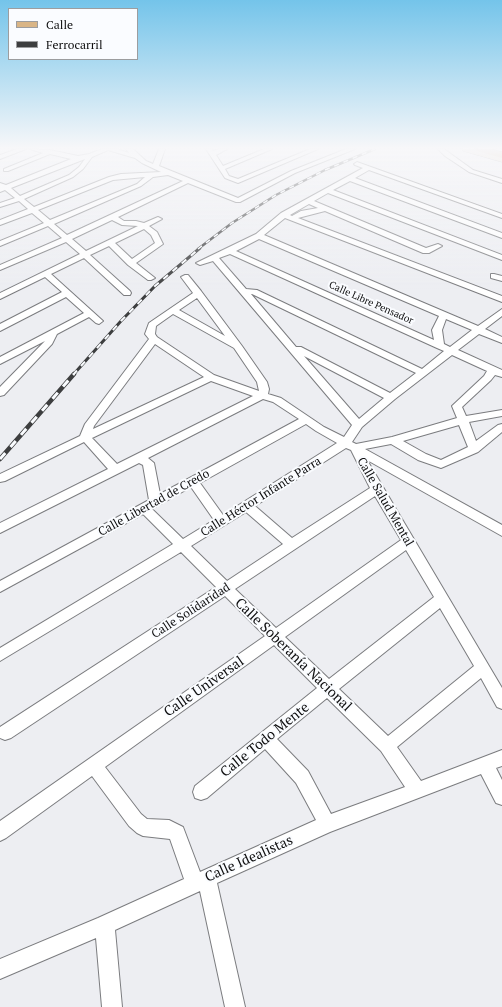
<!DOCTYPE html>
<meta charset="utf-8">
<style>
body{margin:0}
#map{position:relative;width:502px;height:1007px;overflow:hidden;background:#edeef2;font-family:"PT Serif",serif}
canvas{display:block}
.legend{position:absolute;left:8px;top:8px;width:130px;height:52px;box-sizing:border-box;background:#fafcff;border:1px solid #9c9d9f;margin:0;padding:5px 7px;list-style:none;font-size:12px;color:#0e0e0f}
.legend li{display:flex;align-items:center;gap:8px;height:20px}
.legend b{width:20px;border:1px solid #9c9d9f}
</style>
<div id="map">
<canvas width="502" height="1007"></canvas>
<ul class="legend">
<li><b style="height:5px;background:#d9b586"></b>Calle</li>
<li><b style="height:5px;background:#3d3e3f"></b>Ferrocarril</li>
</ul>
</div>
<script>
const ctx = document.querySelector('canvas').getContext('2d');
ctx.lineJoin = 'round';
const poly = rows => new Path2D(rows.map(r => 'M' + r).join(''));
function stroke(path, color, width, dash) { ctx.strokeStyle = color; ctx.lineWidth = width; ctx.lineCap = dash ? 'butt' : 'round'; ctx.setLineDash(dash || []); ctx.stroke(path); }
function paint(path, color) { ctx.fillStyle = color; ctx.fill(path, 'evenodd'); }
function label(font, color, halo, rows, align = 'center') {
  ctx.font = font + ' "PT Serif",serif'; ctx.lineWidth = 4; ctx.setLineDash([]); ctx.textBaseline = 'middle'; ctx.strokeStyle = halo; ctx.fillStyle = color; for (const [text, x, y, turn = 0] of rows) {
    ctx.save(); ctx.translate(x, y); ctx.rotate((+turn || 0) * Math.PI / 180); ctx.textAlign = isNaN(turn) ? turn : align; if (halo) ctx.strokeText(text, 0, 0); ctx.fillText(text, 0, 0); ctx.restore();
  }
}
const street = poly([
 [17,149,26,149,0,159,0,155,17,149],
 [30,149,50,150,78,156,89,154,102,149,117,149,129,153,126,149,133,149,146,161,153,164,159,149,165,149,159,166,238,198,291,171,346,149,355,149,295,173,240,202,236,202,188,183,118,217,124,221,136,221,144,223,158,217,162,219,149,226,157,232,163,244,136,263,155,278,151,280,148,280,128,265,109,246,90,255,130,291,131,293,130,295,124,295,84,258,51,274,103,321,99,324,96,323,89,317,57,334,52,344,4,395,0,396,0,387,45,341,0,364,0,357,84,313,66,297,0,331,0,324,62,292,45,277,0,299,0,293,80,254,66,242,0,270,0,265,62,238,48,226,0,246,0,241,44,223,32,213,0,225,0,220,28,209,19,201,0,207,0,203,15,198,5,190,0,192,0,183,6,185,71,159,50,154,8,171,4,171,4,169,43,153,30,149],
 [108,150,135,158,142,163,161,172,121,174,109,177,34,207,24,199,73,177,83,169,92,157,108,150],
 [85,159,79,167,69,175,20,196,11,188,85,159],
 [168,175,183,181,67,235,54,224,141,186,153,177,168,175],
 [145,177,137,184,50,220,38,210,113,180,145,177],
 [112,220,122,225,138,226,86,251,72,239,112,220],
 [144,229,151,235,155,243,132,259,115,243,144,229],
 [206,149,212,149,213,151,219,149,227,149,216,155,223,166,264,149,272,149,225,169,229,176,238,179,310,149,318,149,238,183,225,178,206,149],
 [438,149,444,149,473,170,502,179,502,183,469,172,445,156,438,149],
 [357,162,502,214,502,218,369,170,355,178,502,233,502,238,350,181,333,190,502,255,502,260,328,193,314,201,426,248,438,244,442,246,429,253,423,253,325,211,298,218,502,296,502,302,285,218,264,235,478,326,502,309,502,316,485,329,502,337,502,343,479,334,458,350,502,370,502,377,495,375,491,380,462,407,466,416,502,410,502,416,469,422,476,441,498,425,502,424,502,432,478,452,441,468,418,460,391,444,365,449,502,525,502,536,367,460,502,688,502,709,497,707,481,678,397,747,421,781,502,750,502,766,496,768,502,780,502,805,496,803,481,774,330,832,217,883,245,1007,225,1007,200,891,115,930,122,1007,102,1007,96,938,0,979,0,959,98,918,184,879,170,839,143,836,137,833,129,826,92,776,6,838,0,841,0,821,265,636,225,596,11,738,5,740,0,738,0,727,216,587,181,552,0,661,0,648,173,544,143,514,0,592,0,581,149,500,143,465,139,463,0,533,0,523,108,469,84,442,5,481,0,482,0,474,80,436,85,424,149,339,145,334,149,323,193,293,181,277,185,275,188,275,201,291,242,346,267,382,269,389,268,394,281,398,324,427,344,437,352,425,213,261,200,265,196,263,256,234,281,213,363,168,355,165,354,164,357,162],
 [309,204,318,208,301,211,292,216,290,215,309,204],
 [259,239,439,316,432,330,434,340,236,251,259,239],
 [230,254,437,348,444,351,422,369,257,290,246,289,219,258,230,254],
 [251,294,252,294,416,373,390,393,301,347,296,347,251,294],
 [197,298,225,336,179,310,197,298],
 [173,314,234,348,257,382,259,391,214,375,157,337,155,334,156,326,173,314],
 [446,319,472,330,450,347,444,344,442,330,446,319],
 [155,344,204,377,93,429,94,426,155,344],
 [452,355,487,371,484,376,452,406,457,418,392,437,356,444,352,442,362,427,395,399,452,355],
 [304,356,384,398,359,419,304,356],
 [211,381,253,396,117,464,92,438,211,381],
 [263,399,273,402,299,419,160,494,154,463,148,458,263,399],
 [306,424,316,431,337,443,223,515,200,483,306,424],
 [459,425,468,447,441,460,426,454,403,441,459,425],
 [346,448,351,450,370,488,292,538,255,506,346,448],
 [191,487,214,520,183,539,152,509,191,487],
 [375,496,401,540,276,628,235,589,375,496],
 [246,512,283,544,227,581,191,546,246,512],
 [406,550,434,597,329,679,285,637,406,550],
 [440,608,474,666,388,736,339,689,440,608],
 [274,645,317,688,195,786,193,792,195,798,201,800,207,798,265,749,296,783,316,820,200,872,183,827,169,820,147,819,141,814,105,767,274,645],
 [327,698,381,751,405,787,331,814,308,771,277,739,327,698],
 [491,274,494,274,502,276,502,281,491,278,491,274]
]);
const secondary = poly([
 [462,149,476,149,502,156,502,162,463,151,462,149]
]);
const primary = poly([
 [475,149,491,149,502,152,502,158,477,151,475,149]
]);
stroke(street, '#7b7c7f', 2);
stroke(secondary, '#7b7c7f', 1);
stroke(primary, '#825a28', 1);
paint(street, '#fff');
paint(secondary, '#ecdac2');
paint(primary, '#d9b586');
const railFar2 = poly([
 [198,249,232,223,276,195,325,170,375,149]
]);
const railFar1 = poly([
 [73,375,121,321,155,286,200,248]
]);
const rail = poly([
 [0,459,74,374]
]);
stroke(railFar2, '#3d3e3f', 2.5);
stroke(railFar1, '#3d3e3f', 3);
stroke(rail, '#3d3e3f', 4.5);
stroke(railFar2, '#fafcff', 1.5, [5]);
stroke(railFar1, '#fafcff', 2, [6]);
stroke(rail, '#fafcff', 3, [8]);
const sky = ctx.createLinearGradient(0, 0, 0, 290);
sky.addColorStop(0, '#74c4ea');
sky.addColorStop(0.51, '#f7f7f9');
sky.addColorStop(1, '#f7f7f900');
ctx.fillStyle = sky;
ctx.fillRect(0, 0, 502, 290);
label('10px', '#0e0e0f', '#fafcff', [
 ["Calle Libre Pensador",371,303,24]
]);
label('12px', '#0e0e0f', '#fafcff', [
 ["Calle Héctor Infante Parra",261,497,-32],
 ["Calle Salud Mental",385,502,60],
 ["Calle Libertad de Credo",154,503,-29],
 ["Calle Solidaridad",191,611,-33]
]);
label('14px', '#0e0e0f', '#fafcff', [
 ["Calle Soberanía Nacional",293,655,44],
 ["Calle Universal",204,687,-35],
 ["Calle Todo Mente",265,740,-39],
 ["Calle Idealistas",249,859,-24]
]);
</script>
